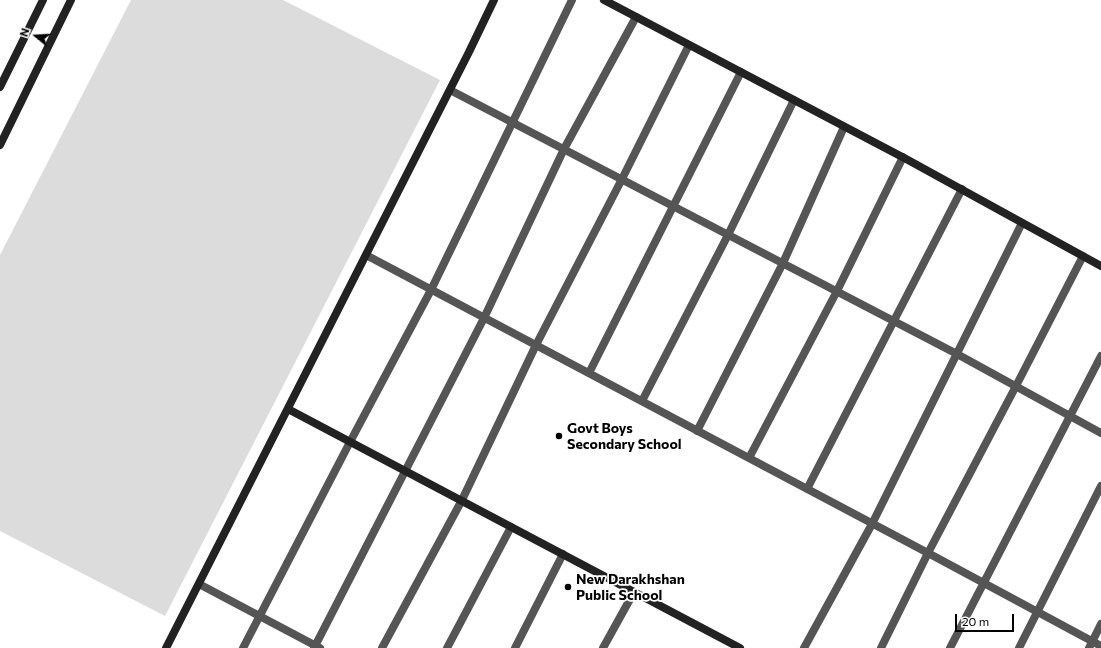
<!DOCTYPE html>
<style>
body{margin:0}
#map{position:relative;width:1101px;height:648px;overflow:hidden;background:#fff;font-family:Commissioner,sans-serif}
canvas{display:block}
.north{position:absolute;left:16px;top:16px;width:40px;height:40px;-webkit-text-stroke:3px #fff;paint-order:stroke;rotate:288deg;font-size:11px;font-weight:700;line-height:16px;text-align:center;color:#000}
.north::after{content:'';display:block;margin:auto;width:14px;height:18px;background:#000;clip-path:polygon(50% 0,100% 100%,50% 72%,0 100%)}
.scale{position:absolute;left:955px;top:614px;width:59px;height:18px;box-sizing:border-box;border:2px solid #000;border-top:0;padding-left:5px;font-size:12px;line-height:14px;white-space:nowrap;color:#000;-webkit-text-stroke:3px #fff;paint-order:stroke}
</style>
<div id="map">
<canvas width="1101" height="648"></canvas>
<div class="north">N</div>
<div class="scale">20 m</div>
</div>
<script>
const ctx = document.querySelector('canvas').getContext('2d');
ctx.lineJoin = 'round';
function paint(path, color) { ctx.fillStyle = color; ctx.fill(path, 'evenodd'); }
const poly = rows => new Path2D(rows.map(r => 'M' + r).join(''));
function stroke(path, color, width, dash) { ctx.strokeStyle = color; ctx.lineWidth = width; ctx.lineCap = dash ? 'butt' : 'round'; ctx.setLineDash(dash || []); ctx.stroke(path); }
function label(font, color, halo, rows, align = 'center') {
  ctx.font = font + ' Commissioner,sans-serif'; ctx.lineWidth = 3.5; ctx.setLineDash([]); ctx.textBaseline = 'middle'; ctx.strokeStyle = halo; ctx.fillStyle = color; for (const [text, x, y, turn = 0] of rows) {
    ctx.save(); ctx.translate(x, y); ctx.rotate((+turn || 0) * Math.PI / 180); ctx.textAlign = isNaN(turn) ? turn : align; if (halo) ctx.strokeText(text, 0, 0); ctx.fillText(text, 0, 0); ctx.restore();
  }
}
paint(poly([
 [131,0,283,0,440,80,165,616,0,531,0,255]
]), '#dcdcdc');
stroke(poly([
 [450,90,957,354,1101,433],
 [366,255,928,553,1101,646],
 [589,373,741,72],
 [642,401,728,235,794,100],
 [697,431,783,263,844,127],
 [749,458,837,291,903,157],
 [807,489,962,189],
 [199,584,320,648],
 [243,648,350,442,431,290,572,0],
 [314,648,484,318,564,149,636,17],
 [382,648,462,500,536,345,622,179,689,45],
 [447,648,511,527],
 [515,648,563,554],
 [603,648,634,592],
 [804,648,872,524,1022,223],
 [881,648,928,553,1016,386,1083,256],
 [950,648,1101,356],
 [1019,648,1101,486],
 [1089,648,1101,624]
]), '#555', 8);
stroke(poly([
 [604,0,908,160,1101,266],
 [0,87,43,0],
 [0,145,71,0],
 [288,409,740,648],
 [166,648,469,52,494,0]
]), '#222', 8);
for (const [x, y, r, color] of [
 [559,436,4,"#000"],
 [568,587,4,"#000"]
]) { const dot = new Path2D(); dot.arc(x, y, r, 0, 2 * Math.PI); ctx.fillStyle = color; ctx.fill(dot); stroke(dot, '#fff', 1.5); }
label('bold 14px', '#000', '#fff', [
 ["Govt Boys",567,428],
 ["Secondary School",567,444],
 ["New Darakhshan",576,579],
 ["Public School",576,595]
], 'left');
</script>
